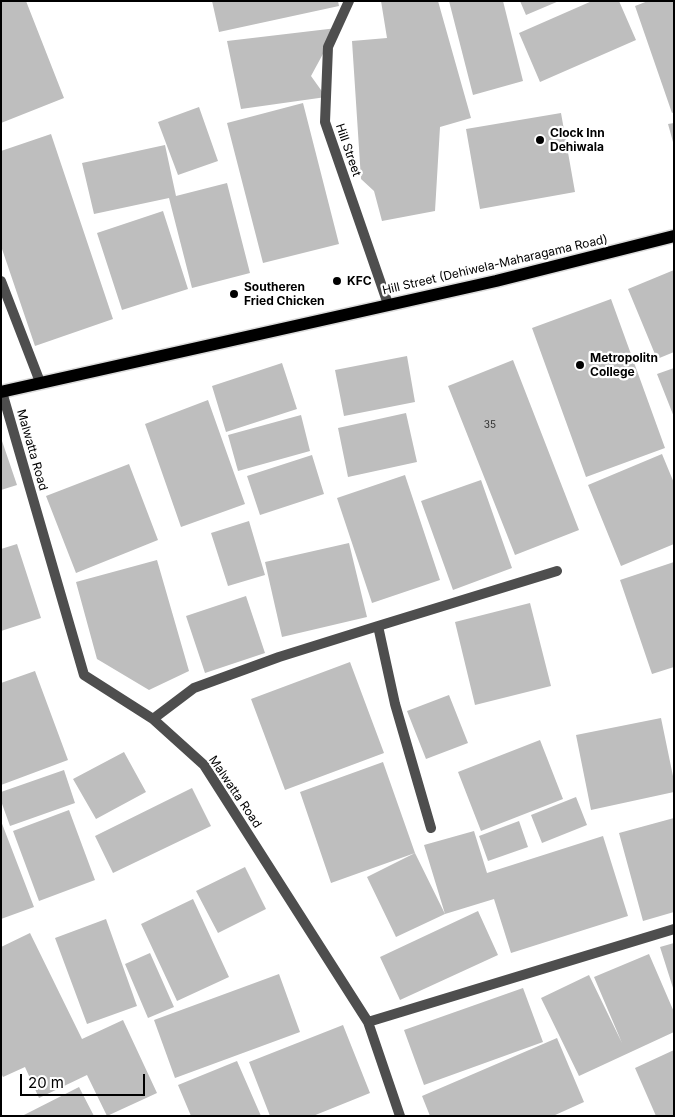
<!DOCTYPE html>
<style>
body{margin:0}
#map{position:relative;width:675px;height:1117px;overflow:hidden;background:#fff;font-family:Inter,sans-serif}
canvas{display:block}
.frame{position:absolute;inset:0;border:2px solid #000;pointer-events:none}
.scale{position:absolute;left:20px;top:1074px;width:125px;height:22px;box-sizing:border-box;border:2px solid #000;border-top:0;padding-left:6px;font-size:15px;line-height:18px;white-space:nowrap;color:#000;-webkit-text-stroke:4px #fff;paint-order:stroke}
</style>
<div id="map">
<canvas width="675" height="1117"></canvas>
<div class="frame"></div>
<div class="scale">20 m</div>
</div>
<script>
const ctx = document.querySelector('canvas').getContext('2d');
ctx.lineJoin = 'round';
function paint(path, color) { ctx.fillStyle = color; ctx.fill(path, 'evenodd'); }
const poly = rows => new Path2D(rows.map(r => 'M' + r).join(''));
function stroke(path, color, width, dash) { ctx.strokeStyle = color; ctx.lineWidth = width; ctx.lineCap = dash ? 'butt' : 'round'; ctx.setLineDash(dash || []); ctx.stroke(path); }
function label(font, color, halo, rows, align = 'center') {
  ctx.font = font + ' Inter,sans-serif'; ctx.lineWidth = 4.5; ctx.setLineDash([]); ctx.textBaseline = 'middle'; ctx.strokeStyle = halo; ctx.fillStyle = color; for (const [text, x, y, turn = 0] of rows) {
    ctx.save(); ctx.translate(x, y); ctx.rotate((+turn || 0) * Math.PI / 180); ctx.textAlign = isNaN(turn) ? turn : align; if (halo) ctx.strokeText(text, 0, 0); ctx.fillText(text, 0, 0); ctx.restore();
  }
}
paint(poly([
 [1,1,26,1,64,98,1,123],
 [212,1,338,1,339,6,219,32],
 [381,1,438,1,471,118,440,127,435,211,382,221,374,191,361,179,352,41,387,38],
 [449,1,503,1,523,81,473,95],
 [520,1,559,1,526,15],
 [592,1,619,1,636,40,540,82,519,33],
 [648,1,674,1,674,112,672,113,635,6],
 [337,28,311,76,326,97,241,109,227,41],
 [303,103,339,244,263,263,227,123],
 [199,107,218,161,178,175,158,122],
 [561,113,575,192,480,209,466,129],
 [674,123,674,142,673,142,668,124],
 [51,134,113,319,35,346,1,246,1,151],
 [165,145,176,196,227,183,250,273,192,288,169,198,94,214,82,163],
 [163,211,188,289,122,310,97,233],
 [674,270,674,352,657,359,628,289],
 [611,299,665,448,586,477,532,328],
 [407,356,415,402,344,416,335,370],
 [513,360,579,530,515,555,448,386],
 [282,363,297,409,226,432,212,386],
 [674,368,674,417,657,374],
 [208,400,245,504,181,527,145,424],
 [406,413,417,462,348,477,338,428],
 [301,415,310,451,238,471,228,435],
 [1,438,17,485,1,490],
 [662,454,674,483,674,544,621,566,588,485],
 [312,455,324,494,260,515,247,476],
 [129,464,158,540,76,573,46,496],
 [405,475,440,580,372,603,337,498],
 [481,480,512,568,453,590,421,501],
 [249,521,265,575,228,586,211,533],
 [349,543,367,617,282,637,265,562],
 [17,544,41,618,1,631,1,549],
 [157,560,189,671,149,690,97,659,76,582],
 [674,562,674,667,652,674,620,580],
 [246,596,265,653,205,673,186,616],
 [530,603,551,686,475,705,455,622],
 [350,662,384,753,285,790,251,699],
 [35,671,68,760,1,785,1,683],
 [449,695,468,743,426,759,407,711],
 [661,718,674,781,674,792,591,810,576,735],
 [540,740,563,799,481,831,458,772],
 [124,752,146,792,96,819,73,779],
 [383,762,415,853,331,883,300,792],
 [64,770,75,803,10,826,1,801,1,792],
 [192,788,211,826,113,873,95,836],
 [576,797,587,825,542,843,531,815],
 [69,810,95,880,39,901,13,831],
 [674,818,674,912,643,921,619,833],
 [1,821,34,907,1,919],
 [519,821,528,847,488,861,479,836],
 [474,831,487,873,603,836,628,916,511,953,494,899,445,914,424,845],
 [415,853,445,914,396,937,367,877],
 [245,867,266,909,218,933,196,891],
 [193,899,229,977,177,1001,141,924],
 [478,911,498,955,400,1000,380,957],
 [106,919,137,1006,87,1024,55,938],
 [30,933,82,1039,123,1020,157,1093,107,1116,87,1075,39,1098,25,1067,3,1077,1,1073,1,947],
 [674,943,674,987,673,988,660,947],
 [150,953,174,1007,148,1018,125,964],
 [649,954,674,1012,674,1032,579,1076,541,998,589,975,622,1043,594,977],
 [279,974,300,1032,175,1078,154,1020],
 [523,988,543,1042,424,1085,404,1030],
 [343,1025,370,1093,313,1116,270,1116,249,1062],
 [557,1038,584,1102,553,1116,430,1116,422,1096],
 [674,1050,674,1116,656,1116,635,1068],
 [237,1061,261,1116,191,1116,178,1085],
 [79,1087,94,1116,22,1116]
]), '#bebebe');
const primary = poly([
 [1,392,496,281,674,236]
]);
stroke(primary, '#dbdbdb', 15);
stroke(poly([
 [349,1,328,47,325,122,388,304],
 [1,281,40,382],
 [2,392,84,675,153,719,204,765,368,1022,400,1116],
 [378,626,557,571],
 [153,719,194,688,279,657,378,626,395,704,431,828],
 [368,1022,674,929]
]), '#4e4e4e', 10);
stroke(primary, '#000', 12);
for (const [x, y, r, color] of [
 [540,140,5,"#000"],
 [337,281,5,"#000"],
 [234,294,5,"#000"],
 [580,365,5,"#000"]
]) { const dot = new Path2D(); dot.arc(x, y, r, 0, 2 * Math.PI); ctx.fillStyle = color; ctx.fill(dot); stroke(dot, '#fff', 2); }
label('10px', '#303030', null, [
 ["35",490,425]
]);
label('bold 12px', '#000', '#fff', [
 ["Clock Inn",550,133],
 ["Dehiwala",550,147],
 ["KFC",347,281],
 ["Southeren",244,287],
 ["Fried Chicken",244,301],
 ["Metropolitn",590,358],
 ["College",590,372]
], 'left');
label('12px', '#000', '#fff', [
 ["Hill Street",348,150,71],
 ["Hill Street (Dehiwela-Maharagama Road)",495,265,-13],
 ["Malwatta Road",32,450,74],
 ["Malwatta Road",235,792,56]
]);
</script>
